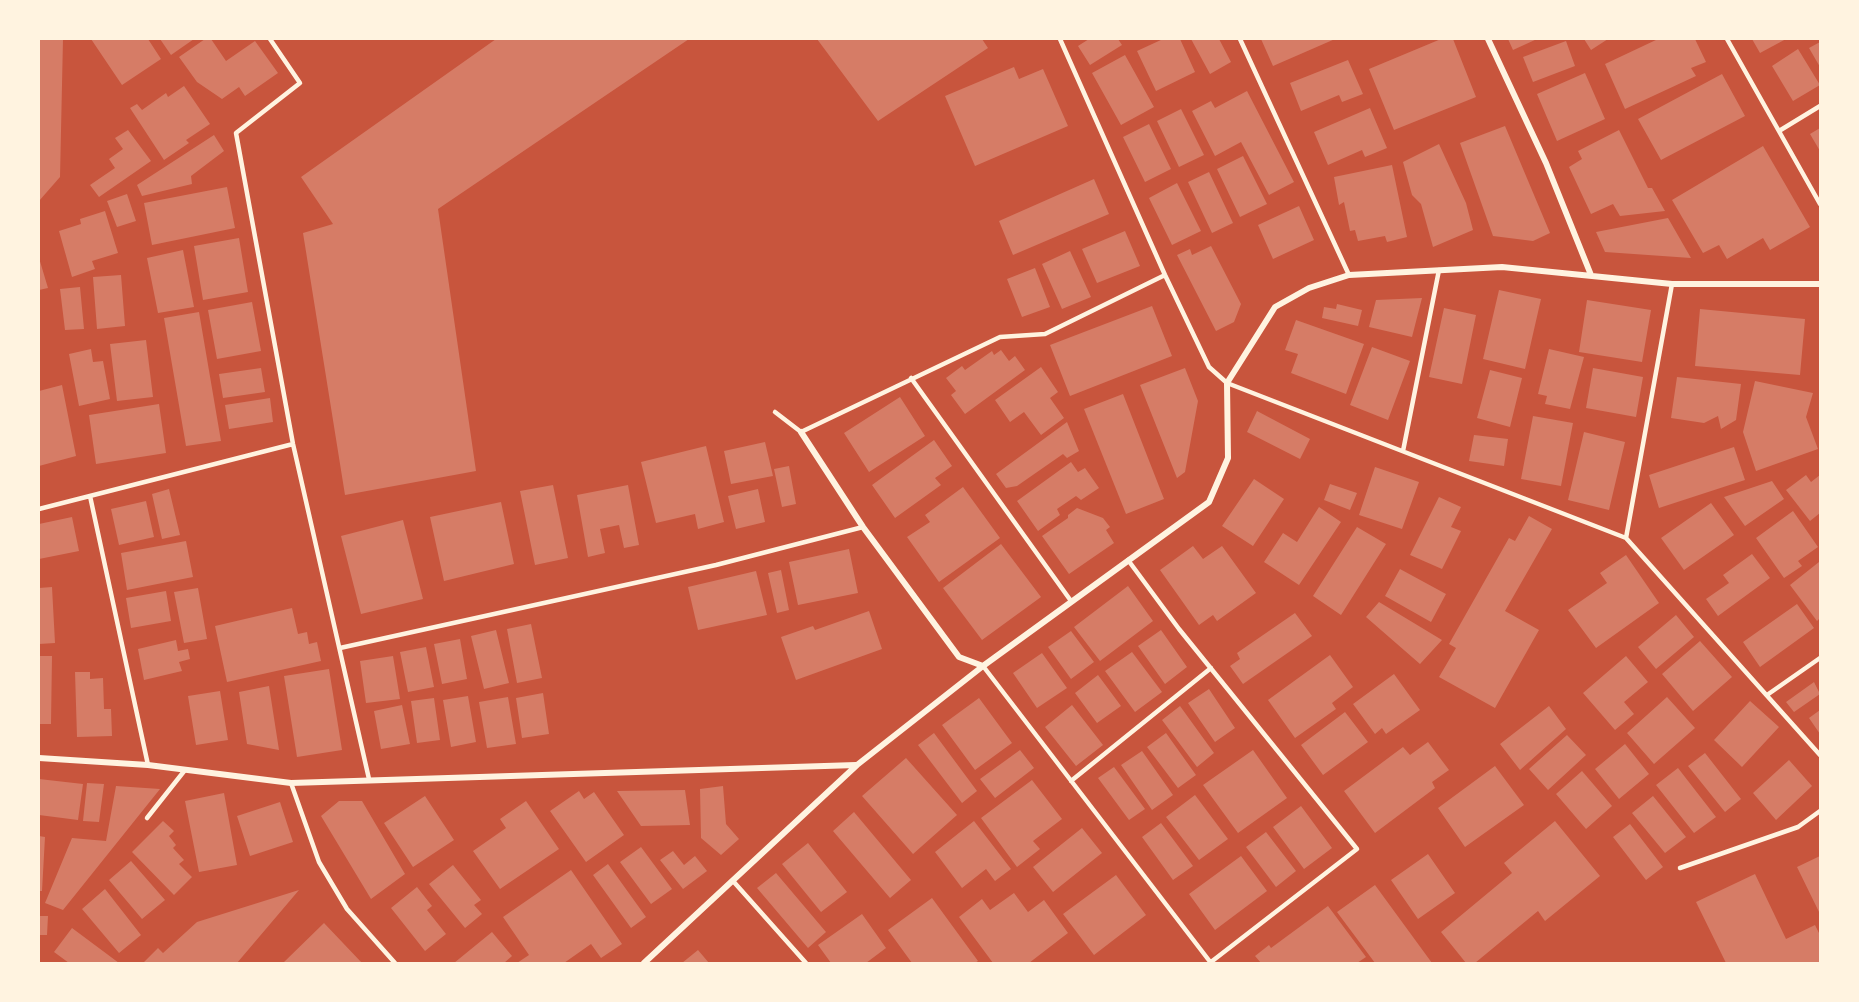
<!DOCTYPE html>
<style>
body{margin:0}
#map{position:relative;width:1859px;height:1002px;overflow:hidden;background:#c8553d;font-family:"Open Sans",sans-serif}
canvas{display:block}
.frame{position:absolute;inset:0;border:40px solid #fff3e0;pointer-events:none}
</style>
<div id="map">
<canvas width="1859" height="1002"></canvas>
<div class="frame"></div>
</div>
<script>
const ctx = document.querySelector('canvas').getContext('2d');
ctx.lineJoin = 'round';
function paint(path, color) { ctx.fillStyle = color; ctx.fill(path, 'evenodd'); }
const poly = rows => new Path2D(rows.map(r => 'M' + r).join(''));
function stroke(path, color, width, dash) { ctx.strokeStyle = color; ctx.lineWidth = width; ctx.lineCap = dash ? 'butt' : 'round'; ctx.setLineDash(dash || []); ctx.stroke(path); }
paint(poly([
 [39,39,63,39,60,177,39,201],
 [91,39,148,39,161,59,122,85],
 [160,39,194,39,171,55],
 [205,39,211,39,226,61,255,41,278,73,245,96,239,87,222,99,197,82,179,57],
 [496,39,689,39,438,209,476,471,345,495,303,233,333,224,301,177],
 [817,39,982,39,988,48,878,121],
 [1089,39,1118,39,1122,45,1090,65,1078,46],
 [1163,39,1180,39,1195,72,1156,91,1137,51],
 [1191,39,1219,39,1231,62,1210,74],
 [1261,39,1335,39,1273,66],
 [1441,39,1453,39,1476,97,1394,130,1369,69],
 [1508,39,1537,39,1513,50],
 [1584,39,1608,39,1591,50],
 [1658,39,1695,39,1706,62,1691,68,1696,76,1625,109,1605,64],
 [1752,39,1786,39,1760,53],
 [1566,41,1575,66,1533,82,1523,57],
 [1820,42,1820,67,1809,48],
 [1798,49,1820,85,1793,101,1772,66],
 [1125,55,1154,107,1121,125,1092,73],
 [1348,60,1363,94,1342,102,1339,95,1301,111,1290,83],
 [1014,67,1019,79,1043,69,1068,126,975,166,945,96],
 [1585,73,1605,119,1557,141,1537,94],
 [1722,74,1745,116,1661,160,1638,119],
 [184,86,210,124,186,140,189,143,164,160,130,108,137,104,142,110,166,93,168,97],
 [1247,91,1294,182,1269,195,1241,142,1215,156,1192,111,1211,101,1215,108],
 [1370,108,1387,148,1365,157,1362,150,1328,165,1314,132],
 [1181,109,1204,155,1179,167,1157,121],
 [1149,124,1171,169,1145,182,1123,137],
 [1505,126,1550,233,1533,241,1493,236,1460,143],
 [1820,128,1820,151,1810,134],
 [128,130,151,161,99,197,90,185,115,168,109,159,123,149,115,138],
 [1619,130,1648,188,1652,188,1665,211,1620,216,1613,204,1591,214,1569,167,1582,159,1578,151],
 [214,135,224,151,191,176,192,184,142,196,137,185],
 [1439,144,1466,203,1473,230,1433,247,1421,204,1412,195,1403,162],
 [1763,146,1810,227,1770,250,1763,238,1727,259,1719,245,1703,253,1672,200],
 [1243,156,1267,204,1240,217,1217,169],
 [1392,165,1407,237,1387,242,1385,236,1358,241,1355,230,1350,231,1344,202,1339,205,1334,177],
 [1209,172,1233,223,1212,233,1188,182],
 [1094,179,1109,214,1013,255,999,221],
 [1177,183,1201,231,1172,245,1149,198],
 [227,187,235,228,152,245,144,203],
 [127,194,136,221,117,227,107,201],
 [1299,206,1314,240,1273,259,1258,225],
 [105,211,118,253,92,261,95,269,72,277,59,231,81,224,80,219],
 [1668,218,1691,258,1605,252,1596,232],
 [1125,231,1140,266,1097,283,1082,249],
 [239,238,248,292,203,300,194,246],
 [1211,246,1241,304,1234,322,1216,331,1177,255,1190,249,1192,255],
 [183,250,194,307,158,313,147,258],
 [1070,251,1091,297,1062,309,1042,264],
 [39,258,48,288,39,290],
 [1035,268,1050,307,1022,317,1007,279],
 [121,275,125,326,97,329,93,277],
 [80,287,84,329,65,330,60,289],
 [1499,290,1541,299,1525,369,1483,359],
 [1422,298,1412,337,1369,327,1376,300],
 [1587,300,1651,310,1642,362,1579,352],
 [252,302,261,351,217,359,208,310],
 [1337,304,1362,310,1358,326,1322,318,1324,307,1336,309],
 [1152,306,1172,356,1070,396,1050,345],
 [1444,308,1476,315,1462,384,1429,377],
 [1700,309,1805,319,1800,375,1695,366],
 [199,312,221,441,186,446,164,318],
 [1296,320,1364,344,1346,394,1291,373,1298,354,1285,350],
 [146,340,153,397,117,401,110,344],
 [1372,347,1410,361,1388,420,1350,405],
 [91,349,93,362,103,361,110,399,79,406,69,354],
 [1549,349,1584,357,1570,409,1545,404,1547,396,1538,394],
 [1001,350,1009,361,1015,356,1025,370,965,414,951,395,956,391,946,378,962,366,965,370,992,351,994,355],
 [1041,367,1058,392,1050,398,1064,418,1041,435,1024,412,1010,422,995,400],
 [261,368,265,392,223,398,219,374],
 [1185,368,1198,401,1185,472,1177,478,1140,385],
 [1593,368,1643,377,1636,417,1586,408],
 [1490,370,1522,378,1510,427,1477,418],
 [1677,377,1741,384,1736,420,1721,429,1718,416,1704,423,1671,418],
 [1755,381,1813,393,1806,417,1818,449,1756,471,1743,432],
 [62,385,76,456,39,466,39,391],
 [1123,394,1164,499,1126,514,1084,409],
 [900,397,925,436,869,472,844,433],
 [270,398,273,422,229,429,225,405],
 [159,404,166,453,96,464,89,415],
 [1257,411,1310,439,1300,459,1247,432],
 [1533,416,1573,423,1561,486,1521,479],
 [1067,422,1079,451,1067,458,1063,454,1017,486,1006,488,996,474],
 [1584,432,1625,442,1609,510,1568,500],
 [1474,435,1508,439,1504,466,1469,461],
 [934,440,952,466,935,478,941,485,895,518,872,485],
 [765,442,773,476,731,484,724,451],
 [706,446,724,522,698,529,695,514,656,523,641,462],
 [1734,447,1745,480,1659,508,1649,475],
 [1071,462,1078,472,1085,468,1099,488,1081,500,1076,496,1057,509,1060,515,1038,531,1017,501],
 [789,466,796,504,782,507,774,469],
 [1375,467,1419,482,1402,529,1359,515],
 [1806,475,1811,482,1820,475,1820,513,1810,521,1786,490],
 [1254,479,1284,499,1253,546,1222,526],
 [1772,481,1784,499,1745,526,1724,497],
 [1330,484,1357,493,1350,510,1324,500],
 [553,485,568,558,535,565,520,491],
 [628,485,639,545,624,548,619,525,600,529,605,553,588,557,577,495],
 [963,487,1000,538,939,582,907,537,930,522,925,515],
 [169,489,180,535,162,539,152,494],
 [758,489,765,522,736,529,728,496],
 [1439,497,1461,507,1451,527,1461,531,1442,569,1410,555],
 [146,501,154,537,119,545,111,509],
 [501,502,514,564,444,581,430,517],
 [1711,503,1734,535,1684,570,1661,538],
 [1319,507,1341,522,1299,585,1264,562,1283,533,1297,542],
 [1077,508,1103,518,1110,527,1106,530,1114,543,1069,574,1042,536,1068,518,1068,515],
 [1793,511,1818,547,1798,561,1802,566,1784,578,1756,538],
 [1529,516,1552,529,1505,611,1539,630,1495,708,1439,677,1456,648,1449,644,1509,538,1515,541],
 [72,517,79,551,39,559,39,524],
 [403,520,423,599,361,614,341,536],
 [1357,527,1386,544,1341,615,1313,596],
 [186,541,193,577,127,590,121,553],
 [1001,544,1041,597,982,640,943,588],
 [1193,546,1203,559,1222,546,1256,593,1217,621,1213,615,1199,625,1160,570],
 [849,549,858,593,798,605,789,562],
 [1752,554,1770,578,1718,616,1706,599,1729,583,1723,575],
 [1626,555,1659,603,1596,648,1568,610,1607,583,1600,573],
 [1819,562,1820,618,1817,621,1790,585],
 [1400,569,1446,594,1431,622,1385,596],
 [781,570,789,610,777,613,768,573],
 [756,571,767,615,698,630,688,587],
 [1128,586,1153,621,1100,661,1074,627],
 [52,587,55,643,39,644,39,588],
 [198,588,207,639,184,643,174,592],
 [166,591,171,621,131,628,126,598],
 [1379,602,1442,640,1420,664,1366,617],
 [1797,604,1814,628,1760,667,1743,642],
 [292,608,298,634,307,632,309,644,317,642,321,661,227,682,215,626],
 [869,611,882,649,796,680,781,637,813,626,815,630],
 [1295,613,1312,636,1243,684,1230,666,1240,659,1237,653],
 [1676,615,1694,637,1656,669,1638,647],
 [531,624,542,678,517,683,507,629],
 [496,630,509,683,484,689,471,636],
 [1161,630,1187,667,1165,684,1138,646],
 [1071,631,1094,662,1071,679,1048,647],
 [460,639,467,679,442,684,434,644],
 [176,640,178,651,188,649,190,659,179,662,182,671,144,680,138,649],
 [1700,641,1732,677,1693,711,1662,674],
 [426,647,434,687,408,692,400,652],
 [1132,652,1162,692,1135,712,1105,671],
 [1042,653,1067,688,1037,708,1013,673],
 [1330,655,1353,687,1332,703,1336,709,1295,738,1268,700],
 [39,656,52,656,51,724,39,724],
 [393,656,400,699,366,703,360,661],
 [1626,656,1648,682,1624,702,1634,714,1615,730,1583,693],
 [329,669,342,750,297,757,284,676],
 [75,672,90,672,90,679,103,678,104,709,111,709,112,736,77,737],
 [1394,674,1420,710,1386,734,1382,728,1375,734,1353,704],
 [1098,675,1121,706,1097,723,1075,693],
 [1814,682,1820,694,1794,712,1786,702],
 [269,686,279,750,247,744,239,692],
 [1209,689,1235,728,1215,742,1188,703],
 [220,691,228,740,196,745,188,696],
 [543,693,549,734,522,738,516,698],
 [468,696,476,742,451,747,443,700],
 [508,697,516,744,487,748,479,702],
 [1667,697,1695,728,1654,764,1627,733],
 [434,698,440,740,417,743,411,701],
 [979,698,1012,743,975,770,942,725],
 [1750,701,1779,727,1742,767,1714,740],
 [402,705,410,744,381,749,374,711],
 [1072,705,1103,745,1076,766,1045,727],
 [1180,706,1214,753,1197,767,1162,720],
 [1549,706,1566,729,1520,770,1500,744],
 [1820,710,1820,734,1809,718],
 [1345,712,1368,742,1323,775,1301,745],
 [934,733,977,791,962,803,918,745],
 [1166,733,1196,775,1178,788,1147,747],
 [1567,735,1586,755,1548,790,1529,769],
 [1428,742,1449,770,1432,782,1435,788,1375,833,1344,791,1403,747,1410,755],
 [1625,744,1649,774,1619,799,1595,769],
 [1020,750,1034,768,995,798,980,779],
 [1253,750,1287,798,1238,833,1203,785],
 [1142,751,1173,795,1152,810,1121,765],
 [1705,753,1741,799,1725,812,1688,766],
 [906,758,957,815,913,854,862,796],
 [1789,760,1812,786,1776,820,1753,793],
 [1495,766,1524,805,1465,847,1438,808],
 [1114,767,1145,809,1129,820,1098,778],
 [1678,768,1716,817,1694,833,1656,785],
 [1582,771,1612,806,1586,829,1556,794],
 [39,779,83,784,78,820,39,815],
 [1032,780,1062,819,1033,841,1040,849,1017,867,981,818],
 [87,783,104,784,99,822,83,821],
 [116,786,160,789,63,910,45,903,72,838,106,841],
 [723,786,726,824,739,839,721,855,701,838,700,789],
 [685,790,690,825,641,826,617,791],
 [579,791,584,799,594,792,624,835,586,862,550,811],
 [224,793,237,865,199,872,185,801],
 [1195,795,1228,839,1199,860,1166,817],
 [425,796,454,840,413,867,384,823],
 [1653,796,1686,837,1665,853,1632,813],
 [339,801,362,801,405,874,371,899,321,816],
 [526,801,559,849,500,889,473,851,506,828,500,819],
 [280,802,293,842,250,856,237,816],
 [1301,806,1332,848,1304,869,1273,827],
 [854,812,911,880,890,898,833,831],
 [163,821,174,831,169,836,176,845,173,848,184,860,179,864,192,877,174,895,132,852],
 [974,821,1011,869,995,881,986,869,962,888,935,852],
 [1555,821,1600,876,1545,921,1538,911,1475,963,1466,963,1441,932,1512,873,1504,863],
 [1161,823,1193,866,1173,880,1142,837],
 [1630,824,1663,867,1646,880,1613,837],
 [1082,828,1102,853,1053,892,1033,867],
 [1266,832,1296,871,1276,887,1246,847],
 [39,836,45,837,42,891,39,891],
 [808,843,847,892,821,912,782,864],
 [641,847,672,889,651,904,620,862],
 [673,851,684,865,695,856,707,871,683,889,660,860],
 [1428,854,1455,893,1418,919,1391,880],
 [1241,856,1267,891,1215,930,1189,894],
 [1820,856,1820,914,1797,867],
 [131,861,165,900,142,919,109,880],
 [608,864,646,917,631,928,593,875],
 [453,865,481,900,474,905,482,914,465,928,429,884],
 [571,870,622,944,601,958,591,944,564,963,517,963,529,955,503,917],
 [776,873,826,932,808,948,757,888],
 [1755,874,1786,939,1815,925,1820,935,1820,963,1726,963,1696,902],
 [1116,875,1146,915,1094,955,1063,914],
 [1375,885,1432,963,1375,963,1337,912],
 [417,887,432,906,427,910,446,934,425,951,391,908],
 [105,889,141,935,119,953,82,909],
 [299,890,237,963,143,963,158,948,163,953,197,922],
 [1014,893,1028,912,1044,900,1068,933,1029,963,993,963,959,917,982,899,990,910],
 [932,898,978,961,975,963,912,963,888,930],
 [1328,906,1366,957,1357,963,1261,963,1255,956,1269,945,1271,948],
 [862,914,886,948,866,963,831,963,818,945],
 [39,916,48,916,47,935,39,935],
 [324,923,362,963,283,963],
 [72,928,119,963,69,963,54,952],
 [492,932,512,956,504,963,454,963],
 [698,950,709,963,682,963]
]), '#d67c66');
stroke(poly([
 [270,39,300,83,236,133,293,444,369,779],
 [1060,39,1165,275,1209,367,1227,383,1626,538,1820,755],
 [1240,39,1349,275],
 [1727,39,1820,204],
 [1779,131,1820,106],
 [911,378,1071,601],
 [775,412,801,432,1000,337,1045,334,1165,275],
 [1403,451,1439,270],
 [90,496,148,765],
 [39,509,293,444],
 [1626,538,1672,284],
 [1128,560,1179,629,1357,849,1211,962],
 [340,648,716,565,863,527],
 [983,666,1211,963],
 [1767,695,1820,658],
 [1071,781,1211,668],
 [291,783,319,862,347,909,395,963],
 [147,818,185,770],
 [1680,868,1798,827,1820,811],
 [733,881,806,963]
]), '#fff3e0', 4.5);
stroke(poly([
 [1488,39,1546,163,1591,275],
 [801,432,863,527,959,657,983,666],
 [39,758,148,765,291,783,856,765],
 [644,963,857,765,983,666,1209,502,1228,458,1227,383,1275,307,1309,288,1349,275,1502,267,1672,284,1820,284]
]), '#fff3e0', 6);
</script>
